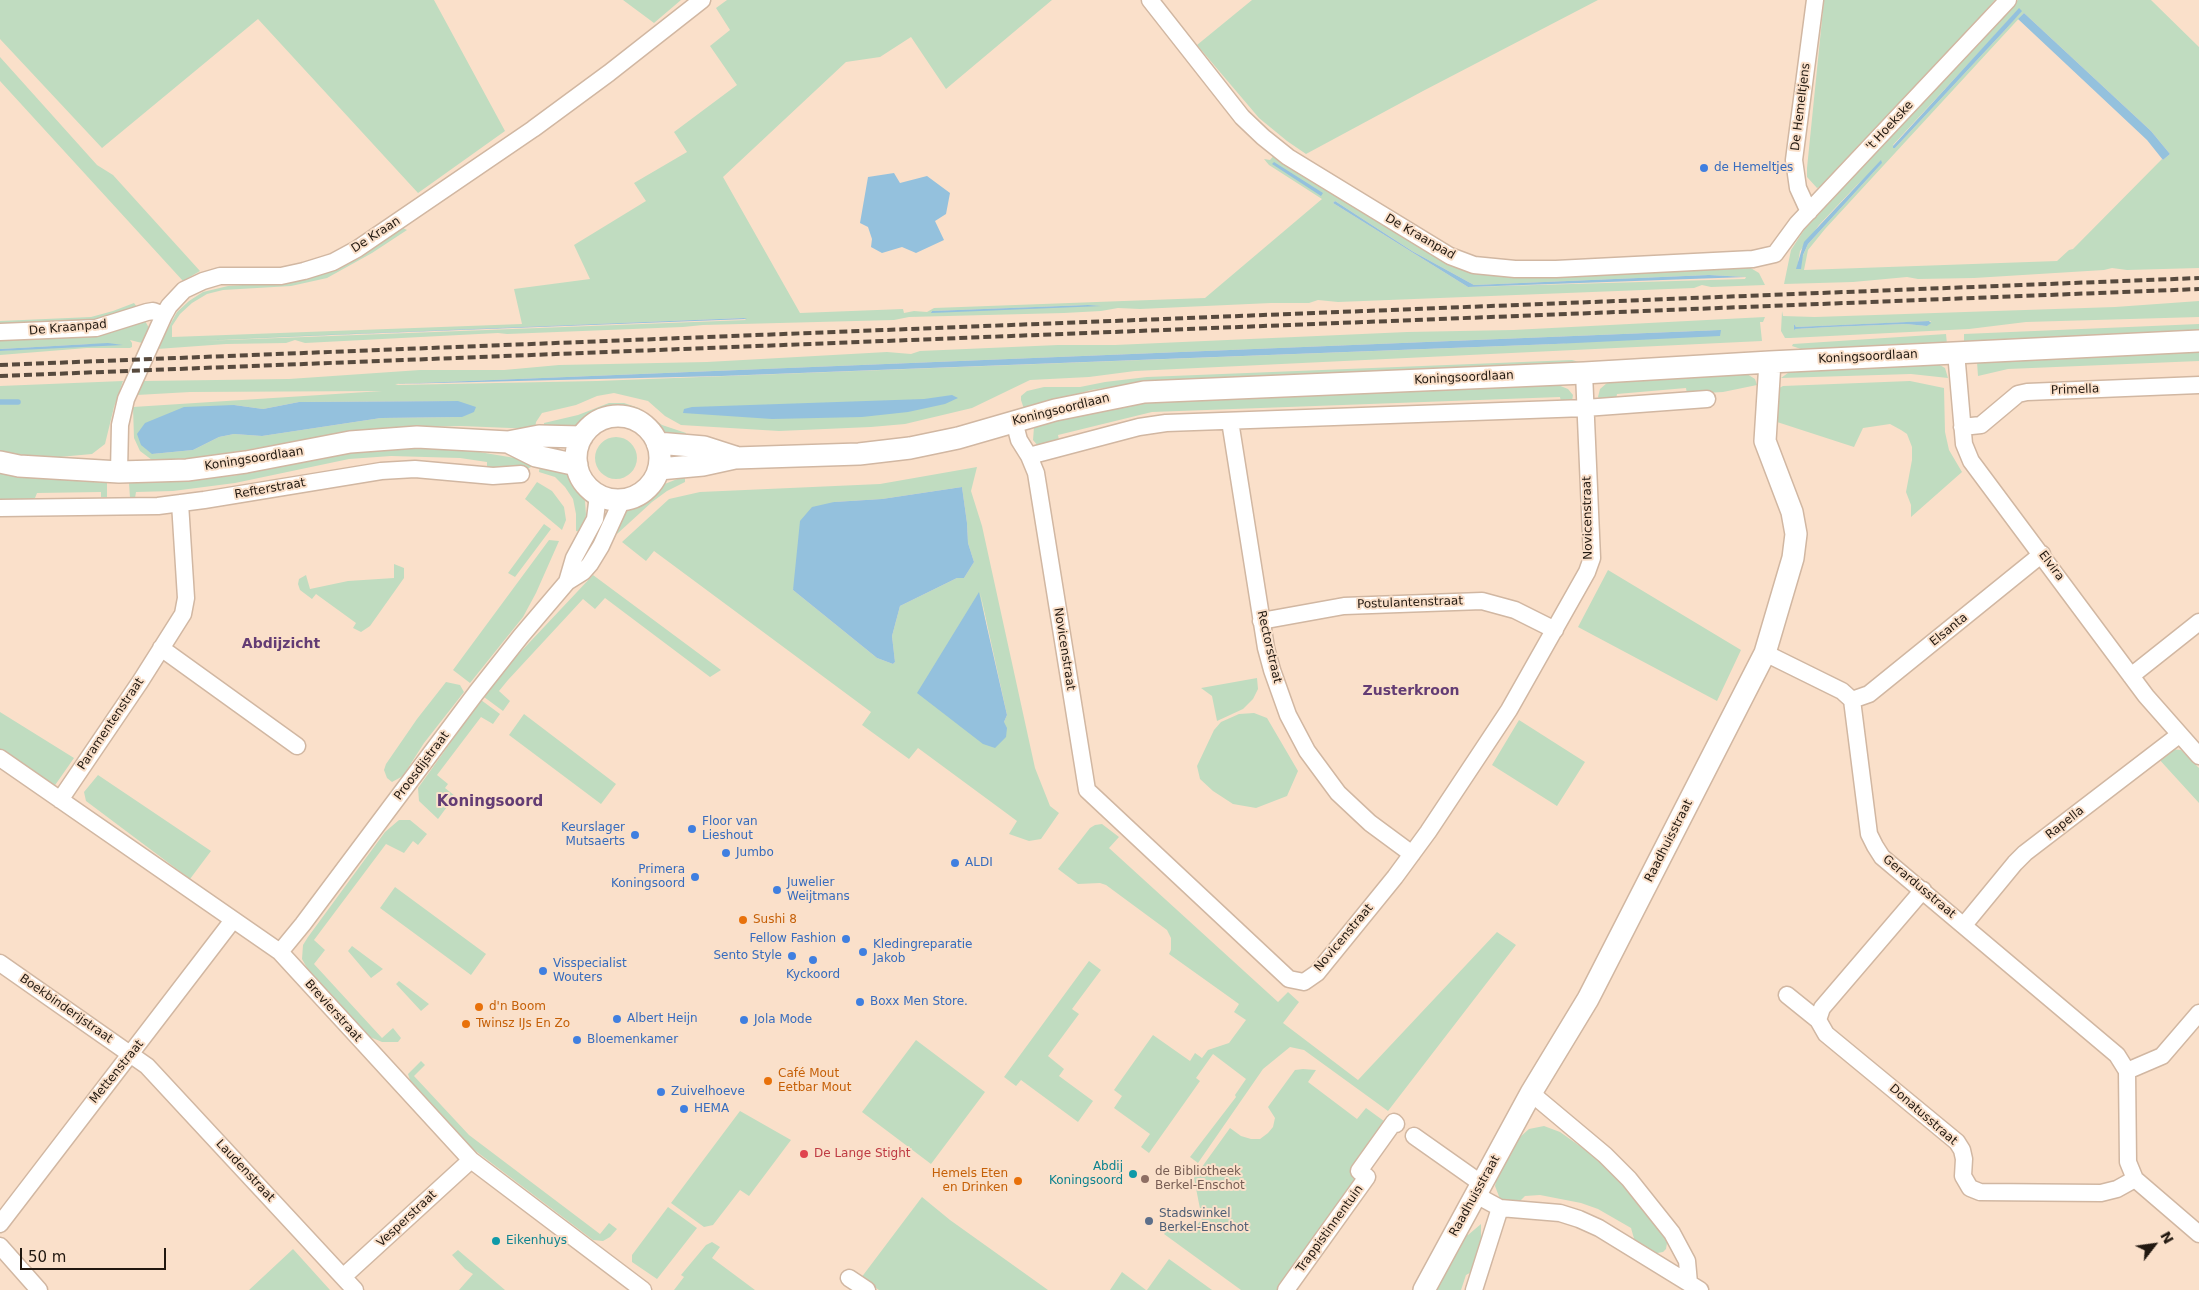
<!DOCTYPE html>
<meta charset="utf-8">
<style>
body{margin:0}
#map{position:relative;width:2199px;height:1290px;overflow:hidden;background:#fae0ca;font-family:"DejaVu Sans",sans-serif}
canvas{display:block}
.north{position:absolute;left:2129px;top:1220px;width:50px;height:50px;-webkit-text-stroke:4px #fae0ca;paint-order:stroke;rotate:60deg;font-size:14px;font-weight:700;line-height:20px;text-align:center;color:#211810}
.north::after{content:'';display:block;margin:auto;width:18px;height:22px;background:#211810;clip-path:polygon(50% 0,100% 100%,50% 72%,0 100%)}
.scale{position:absolute;left:20px;top:1248px;width:146px;height:22px;box-sizing:border-box;border:2px solid #211810;border-top:0;padding-left:6px;font-size:15px;line-height:18px;white-space:nowrap;color:#211810;-webkit-text-stroke:4px #fae0ca;paint-order:stroke}
</style>
<div id="map">
<canvas width="2199" height="1290"></canvas>
<div class="north">N</div>
<div class="scale">50 m</div>
</div>
<script>
const ctx = document.querySelector('canvas').getContext('2d');
ctx.lineJoin = 'round';
function paint(path, color) { ctx.fillStyle = color; ctx.fill(path, 'evenodd'); }
const poly = rows => new Path2D(rows.map(r => 'M' + r).join(''));
function stroke(path, color, width, dash) { ctx.strokeStyle = color; ctx.lineWidth = width; ctx.lineCap = dash ? 'butt' : 'round'; ctx.setLineDash(dash || []); ctx.stroke(path); }
function label(font, color, halo, rows, align = 'center') {
  ctx.font = font + ' "DejaVu Sans",sans-serif'; ctx.lineWidth = 4; ctx.setLineDash([]); ctx.textBaseline = 'middle'; ctx.strokeStyle = halo; ctx.fillStyle = color; for (const [text, x, y, turn = 0] of rows) {
    ctx.save(); ctx.translate(x, y); ctx.rotate((+turn || 0) * Math.PI / 180); ctx.textAlign = isNaN(turn) ? turn : align; if (halo) ctx.strokeText(text, 0, 0); ctx.fillText(text, 0, 0); ctx.restore();
  }
}
paint(poly([
 [0,0,434,0,505,131,418,193,258,19,102,148,0,39],
 [623,0,681,0,654,23],
 [727,0,1052,0,946,89,911,37,880,57,846,62,723,177,800,313,903,309,904,313,914,311,927,312,934,308,1205,298,1322,199,1269,165,1264,159,1270,160,1275,154,1417,246,1459,267,1749,267,1759,273,1765,285,1711,287,1702,285,1694,288,1338,302,1318,300,1309,303,1271,303,1140,309,1118,308,1101,311,1064,313,909,317,894,320,703,325,683,327,507,334,498,333,305,343,295,340,286,343,226,344,157,349,177,312,189,301,203,292,228,286,272,283,338,268,362,255,403,228,407,230,372,253,327,278,291,286,223,290,207,294,192,303,180,314,172,326,172,337,522,324,514,289,590,279,574,245,646,201,634,183,687,152,674,132,737,85,710,46,730,30,716,8],
 [1335,201,1412,251,1474,285,1709,275,1746,277,1745,279,1468,287,1333,203],
 [1088,305,1102,305,931,312,933,311],
 [744,318,746,320,201,341,376,333],
 [1252,0,1598,0,1423,91,1306,154,1287,141,1259,118,1197,45],
 [1824,0,1995,0,1925,79,1826,184,1817,188,1807,177,1807,168],
 [2018,0,2151,0,2199,47,2199,268,2127,270,2112,268,2104,270,1974,278,1918,279,1907,277,1853,282,1784,284,1791,250,1804,230],
 [2019,9,2021,11,2006,29,1895,148,1893,145],
 [2024,13,2151,131,2170,154,2163,160,2162,159,2073,249,2069,250,2057,261,1804,270,1808,250,1825,229],
 [1882,163,1808,244,1797,269,1800,251,1819,225,1857,185],
 [0,57,97,165,113,175,200,271,183,281,0,81],
 [2199,301,2199,317,2026,322,1969,329,1790,338,1785,338,1781,331,1782,311,1783,316,1815,317,2115,307],
 [1931,321,1927,326,1906,324,1830,327,1795,329,1794,331,1794,324,1796,327],
 [134,303,137,307,96,321,0,325,0,321,91,317,113,311],
 [1765,317,1763,322,1760,322,1762,341,1135,371,1089,377,1030,380,972,408,905,424,871,427,779,431,681,425,665,416,648,401,614,393,597,396,576,405,542,413,536,422,535,429,461,426,379,428,197,458,152,460,140,451,134,438,133,407,382,391,190,392,137,395,143,381,289,379,420,370,504,370,559,365,707,362,887,352,911,354,920,351,1058,345,1115,345,1407,332,1513,330],
 [1721,330,1555,344,597,381,398,385,395,384],
 [458,401,462,417,381,418,262,436,234,434,219,437,193,450,152,454,234,405,263,409,299,402],
 [144,319,149,328,142,343,130,340,132,343,132,347,130,348,87,348,0,355,0,351,80,345,123,345,91,344,0,349,0,338],
 [2199,324,2199,333,1964,343,1964,334],
 [1946,334,1947,344,1804,350,1792,346,1793,344],
 [2199,352,2199,361,2008,369,1978,376,1977,362],
 [1572,360,1579,362,1571,364,1213,378,1143,382,1091,390,1024,409,1021,400,1021,396,1027,391,1044,387,1080,387,1105,382,1147,377],
 [1938,364,1945,368,1948,378,1911,374,1781,378,1792,370],
 [1739,372,1747,374,1755,379,1757,385,1723,392,1687,394,1686,388,1617,394,1616,400,1600,399,1598,397,1600,389,1607,383],
 [123,381,114,407,105,444,92,454,48,458,0,452,0,386],
 [1910,381,1944,388,1945,432,1949,450,1962,472,1911,517,1911,505,1906,492,1912,460,1912,447,1907,434,1901,430,1890,424,1863,428,1854,447,1774,421,1779,388,1783,386],
 [1558,385,1568,389,1573,395,1572,401,1561,402,1560,397,1152,412,1058,435,1059,440,1039,447,1033,440,1034,427,1042,424,1121,406,1155,402],
 [609,403,624,403,639,408,662,425,686,433,685,440,669,437,644,419,629,413,614,411,597,414,574,426,544,430,544,423,578,415],
 '595 458a21 21 0 1 1 42 0a21 21 0 1 1-42 0Z',
 [422,448,467,450,533,461,531,467,527,469,487,468,487,462,460,458,391,456,349,459,235,483,173,491,136,492,135,498,130,498,129,483,233,476,355,452],
 [540,463,556,468,569,476,578,486,585,501,586,515,582,532,576,531,576,514,573,499,565,487,555,477,539,472],
 [977,467,971,491,982,526,1035,768,1050,806,1059,813,1041,839,1029,841,1009,834,1017,821,918,748,909,759,862,725,871,712,654,551,646,561,622,542,669,499,700,492,880,484],
 [962,487,967,523,968,543,974,562,964,578,957,578,900,606,892,636,895,662,893,664,877,658,793,590,834,502,882,499],
 [980,592,1007,715,1004,722],
 [0,473,37,478,107,483,107,497,101,497,101,492,37,493,35,498,33,499,0,500],
 [685,476,685,482,667,491,652,502,617,534,617,525,621,515,631,505,657,487],
 [537,482,552,491,564,507,566,520,562,530,525,499],
 [544,524,551,529,515,577,508,573],
 [549,540,559,541,536,593,523,617,470,683,453,670],
 [394,564,404,568,404,578,370,626,361,632,353,628,356,623,316,594,312,599,300,590,298,584,299,579,306,575,310,589,348,581,394,578],
 [1608,570,1741,650,1717,701,1578,627],
 [593,575,721,670,710,677,605,598,595,609,583,599,508,680,499,691,510,701,503,711,484,697,512,661],
 [1257,678,1258,689,1253,699,1243,709,1217,721,1212,696,1201,688],
 [446,682,460,685,464,692,424,743,403,776,392,782,387,778,384,770,386,764,417,719],
 [481,700,500,714,493,724,481,717,437,775,448,784,445,788,455,796,438,819,419,801,418,788],
 [0,712,74,758,51,791,0,753],
 [1254,713,1267,718,1298,771,1287,796,1256,808,1233,804,1213,791,1200,779,1197,766,1214,730,1221,722,1239,714],
 [524,714,616,784,601,804,509,735],
 [1519,720,1585,762,1557,806,1492,765],
 [2170,749,2181,750,2199,768,2199,803,2157,757],
 [98,775,211,851,190,879,86,801,84,792],
 [399,820,410,820,427,834,418,845,413,841,404,853,386,844,314,940,325,950,314,964,382,1038,393,1028,401,1038,398,1042,382,1042,370,1037,307,968,302,959,303,945,308,937,385,832],
 [1102,824,1119,837,1109,848,1278,1002,1288,992,1299,1002,1283,1023,1358,1080,1497,932,1516,945,1388,1111,1304,1050,1290,1047,1263,1069,1198,1163,1190,1157,1236,1097,1235,1095,1246,1079,1213,1054,1196,1078,1200,1081,1149,1153,1141,1147,1150,1134,1114,1108,1122,1096,1114,1090,1153,1035,1190,1061,1195,1053,1202,1058,1208,1050,1229,1043,1246,1020,1234,1012,1239,1004,1169,954,1171,950,1171,938,1167,930,1106,885,1100,883,1078,884,1058,869,1090,828,1095,825],
 [395,887,486,954,471,975,380,908],
 [352,946,383,969,371,978,348,951],
 [1089,961,1101,970,1072,1009,1079,1014,1048,1056,1064,1069,1059,1076,1093,1101,1078,1122,1021,1080,1016,1086,1004,1077],
 [399,981,429,1004,421,1011,396,984],
 [916,1040,985,1092,931,1164,862,1112],
 [421,1061,425,1065,414,1076,469,1135,600,1234,609,1223,617,1229,610,1237,603,1241,593,1240,473,1149,411,1083,408,1074],
 [1303,1069,1316,1070,1308,1082,1357,1119,1366,1108,1388,1124,1359,1175,1277,1290,1241,1290,1164,1234,1170,1227,1194,1228,1202,1219,1194,1178,1230,1128,1241,1136,1251,1139,1260,1139,1268,1133,1273,1127,1275,1118,1268,1107,1295,1070],
 [740,1111,791,1140,749,1196,740,1190,713,1225,704,1227,671,1203],
 [1544,1126,1560,1132,1608,1166,1668,1237,1666,1249,1663,1252,1652,1254,1635,1242,1631,1228,1598,1209,1581,1203,1540,1195,1525,1196,1520,1201,1510,1201,1505,1203,1500,1199,1495,1186,1497,1177,1519,1138,1529,1129],
 [922,1197,950,1220,1048,1290,879,1290,861,1278],
 [668,1207,697,1228,657,1279,632,1262,632,1255],
 [1481,1224,1481,1244,1475,1270,1466,1275,1461,1290,1434,1290,1465,1233,1468,1235],
 [712,1242,720,1247,712,1258,755,1290,674,1290,684,1277,681,1275,706,1245],
 [293,1249,330,1290,249,1290],
 [458,1250,505,1290,459,1290,473,1274,465,1269,452,1255],
 [1169,1259,1212,1290,1147,1290],
 [1122,1272,1146,1290,1110,1290]
]), '#c0dcc0');
paint(poly([
 [2019,8,2022,11,2006,29,1895,148,1893,148,1893,146],
 [2024,13,2151,131,2170,154,2163,160,2147,140,2018,19],
 [1881,160,1882,163,1808,244,1803,255,1801,269,1796,269,1804,242],
 [1274,162,1323,193,1321,196,1272,164],
 [894,173,900,183,927,176,950,193,946,214,935,221,944,240,916,253,902,247,882,253,871,247,872,239,868,227,860,223,868,177],
 [1335,201,1412,251,1474,285,1709,275,1746,277,1468,287,1333,203],
 [1088,305,1102,306,931,313,932,311],
 [744,318,747,319,200,340,201,340],
 [1929,321,1931,323,1927,326,1906,324,1830,327,1795,329,1794,331,1794,324,1796,327],
 [1721,330,1720,336,1555,344,721,376,395,384],
 [108,343,123,345,0,351,0,349],
 [952,395,958,398,945,404,908,412,862,417,772,419,683,413,684,409,692,407,924,399],
 [458,401,476,407,474,412,462,417,381,418,262,436,234,434,219,437,193,450,152,454,141,445,137,434,145,423,184,407,234,405,263,409,299,402],
 [962,487,967,523,968,543,974,562,964,578,957,578,900,606,892,636,895,662,893,664,877,658,793,590,800,521,812,507,834,502,882,499],
 [979,592,1007,715,1004,722,1007,728,1006,737,995,748,983,744,917,693]
]), '#94c1dd');
stroke(poly([
 [0,402,18,402]
]), '#94c1dd', 5.5);
const minor = poly([
 [1150,0,1242,117,1263,137,1288,157,1450,256,1474,265,1515,269,1556,269,1753,259,1775,254,1797,224,2008,0],
 [1809,212,1798,188,1794,160,1815,0],
 [0,332,96,328,147,312,153,311,164,315],
 [1956,352,1964,444,1971,461,2146,696,2199,756],
 [1014,421,1019,440,1029,456,1036,473,1087,790,1289,979,1304,982,1317,973,1395,877,1428,832,1509,710,1587,572,1592,558,1584,373],
 [1230,421,1266,648,1272,670,1288,715,1307,751,1338,793,1370,823,1412,854],
 [1962,427,1981,425,2018,394,2027,392,2199,385],
 [1029,456,1139,427,1166,423,1585,408,1707,399],
 [119,472,120,425,126,399,164,315,169,306,184,290,203,281,220,276,281,276,304,271,333,262,357,249,533,129,609,73,702,0],
 [0,508,158,506,204,500,381,471,415,469,493,476,521,474],
 [567,582,574,558,595,519,598,495],
 [1261,621,1344,606,1482,601,1515,610,1555,630],
 [161,648,297,746],
 [1765,653,1842,691,1852,700,1869,834,1875,846,1882,857,2117,1055,2127,1071,2128,1162,2135,1179,2199,1234],
 [2131,676,2199,622],
 [1852,700,1869,694,2042,554],
 [0,758,280,952,471,1160,643,1290],
 [60,800,140,682,183,614,186,598,180,503],
 [1923,890,1822,1008,1818,1020,1826,1034,1957,1142,1962,1150,1964,1159,1963,1176,1970,1188,1980,1192,2101,1193,2117,1189,2135,1179],
 [1964,925,2015,863,2025,853,2179,735],
 [280,952,303,924,476,693,521,636,567,582,583,572,590,564,601,546,622,500],
 [0,963,147,1066,355,1290],
 [1787,995,1818,1020],
 [2127,1071,2162,1056,2199,1013],
 [1531,1093,1605,1155,1629,1179,1672,1233,1687,1261,1689,1283],
 [1414,1136,1482,1184],
 [1476,1195,1500,1208,1560,1213,1579,1219,1599,1228,1700,1290],
 [0,1224,233,920],
 [0,1246,39,1290],
 [343,1277,471,1160],
 [849,1278,867,1290],
 [1286,1290,1367,1177,1359,1171,1394,1122,1396,1124],
 [1474,1290,1500,1208]
]);
const tertiary = poly([
 '576 458a42 42 0 1 1 84 0a42 42 0 1 1-84 0Z',
 [508,442,536,456,577,465],
 [657,443,704,447,735,457],
 [0,462,19,466,119,472,155,471,187,470,246,462,350,442,417,437,508,442,539,436,582,437],
 [659,469,703,465,735,458,859,454,910,448,958,438,1055,410,1144,392,1584,373,1770,362,2199,341],
 [1424,1290,1531,1093,1588,999,1765,653,1793,558,1796,534,1792,512,1765,441,1770,362]
]);
stroke(minor, '#d1b7a2', 19);
stroke(tertiary, '#d1b7a2', 24);
stroke(minor, '#fff', 16);
stroke(tertiary, '#fff', 21);
stroke(poly([
 [0,365,2199,278],
 [0,376,2199,289]
]), '#574a3e', 4, [8, 4]);
for (const [x, y, r, color] of [
 [1704,168,5,"#3f7fe0"],
 [692,829,5,"#3f7fe0"],
 [635,835,5,"#3f7fe0"],
 [726,853,5,"#3f7fe0"],
 [955,863,5,"#3f7fe0"],
 [695,877,5,"#3f7fe0"],
 [777,890,5,"#3f7fe0"],
 [743,920,5,"#e8710a"],
 [846,939,5,"#3f7fe0"],
 [863,952,5,"#3f7fe0"],
 [792,956,5,"#3f7fe0"],
 [813,960,5,"#3f7fe0"],
 [543,971,5,"#3f7fe0"],
 [860,1002,5,"#3f7fe0"],
 [479,1007,5,"#e8710a"],
 [617,1019,5,"#3f7fe0"],
 [744,1020,5,"#3f7fe0"],
 [466,1024,5,"#e8710a"],
 [577,1040,5,"#3f7fe0"],
 [768,1081,5,"#e8710a"],
 [661,1092,5,"#3f7fe0"],
 [684,1109,5,"#3f7fe0"],
 [804,1154,5,"#e0444e"],
 [1133,1174,5,"#0f9aa8"],
 [1145,1179,5,"#8d6e63"],
 [1018,1181,5,"#e8710a"],
 [1149,1221,5,"#5c6f8a"],
 [496,1241,5,"#0f9aa8"]
]) { const dot = new Path2D(); dot.arc(x, y, r, 0, 2 * Math.PI); ctx.fillStyle = color; ctx.fill(dot); stroke(dot, '#fae0ca', 2); }
label('12px', '#211810', '#fae0ca', [
 ["De Hemeltjens",1801,107,-83],
 ["'t Hoekske",1890,126,-47],
 ["De Kraan",376,235,-33],
 ["De Kraanpad",1420,237,30],
 ["De Kraanpad",68,328,-5],
 ["Koningsoordlaan",1868,357,-3],
 ["Koningsoordlaan",1464,378,-3],
 ["Primella",2075,390,-2],
 ["Koningsoordlaan",1061,410,-14],
 ["Koningsoordlaan",254,459,-9],
 ["Refterstraat",270,489,-10],
 ["Novicenstraat",1588,518,-91],
 ["Elvira",2051,566,53],
 ["Postulantenstraat",1410,603,-2],
 ["Elsanta",1949,630,-39],
 ["Rectorstraat",1269,647,77],
 ["Novicenstraat",1064,649,81],
 ["Paramentenstraat",111,724,-56],
 ["Proosdijstraat",422,766,-53],
 ["Rapella",2065,823,-38],
 ["Raadhuisstraat",1669,841,-63],
 ["Gerardusstraat",1919,887,40],
 ["Novicenstraat",1344,938,-50],
 ["Boekbinderijstraat",66,1009,35],
 ["Brevierstraat",333,1011,48],
 ["Mettenstraat",117,1072,-51],
 ["Donatusstraat",1923,1115,41],
 ["Laudenstraat",245,1171,47],
 ["Raadhuisstraat",1475,1196,-61],
 ["Vesperstraat",407,1219,-43],
 ["Trappistinnentuin",1330,1229,-54]
]);
label('12px', '#366cbe', '#fae0ca', [
 ["de Hemeltjes",1714,168],
 ["Floor van",702,822],
 ["Lieshout",702,836],
 ["Keurslager",625,828,"right"],
 ["Mutsaerts",625,842,"right"],
 ["Jumbo",736,853],
 ["ALDI",965,863],
 ["Primera",685,870,"right"],
 ["Koningsoord",685,884,"right"],
 ["Juwelier",787,883],
 ["Weijtmans",787,897],
 ["Fellow Fashion",836,939,"right"],
 ["Kledingreparatie",873,945],
 ["Jakob",873,959],
 ["Sento Style",782,956,"right"],
 ["Visspecialist",553,964],
 ["Wouters",553,978],
 ["Kyckoord",813,975,"center"],
 ["Boxx Men Store.",870,1002],
 ["Albert Heijn",627,1019],
 ["Jola Mode",754,1020],
 ["Bloemenkamer",587,1040],
 ["Zuivelhoeve",671,1092],
 ["HEMA",694,1109]
], 'left');
label('12px', '#c56008', '#fae0ca', [
 ["Sushi 8",753,920],
 ["d'n Boom",489,1007],
 ["Twinsz IJs En Zo",476,1024],
 ["Café Mout",778,1074],
 ["Eetbar Mout",778,1088],
 ["Hemels Eten",1008,1174,"right"],
 ["en Drinken",1008,1188,"right"]
], 'left');
label('12px', '#be3a42', '#fae0ca', [
 ["De Lange Stight",814,1154]
], 'left');
label('12px', '#0d838f', '#fae0ca', [
 ["Abdij",1123,1167],
 ["Koningsoord",1123,1181],
 ["Eikenhuys",506,1241,"left"]
], 'right');
label('12px', '#785e54', '#fae0ca', [
 ["de Bibliotheek",1155,1172],
 ["Berkel-Enschot",1155,1186]
], 'left');
label('12px', '#4e5e75', '#fae0ca', [
 ["Stadswinkel",1159,1214],
 ["Berkel-Enschot",1159,1228]
], 'left');
label('bold 14px', '#633c74', '#fae0ca', [
 ["Abdijzicht",281,644],
 ["Zusterkroon",1411,691]
]);
label('bold 15px', '#633c74', '#fae0ca', [
 ["Koningsoord",490,802]
]);
</script>
